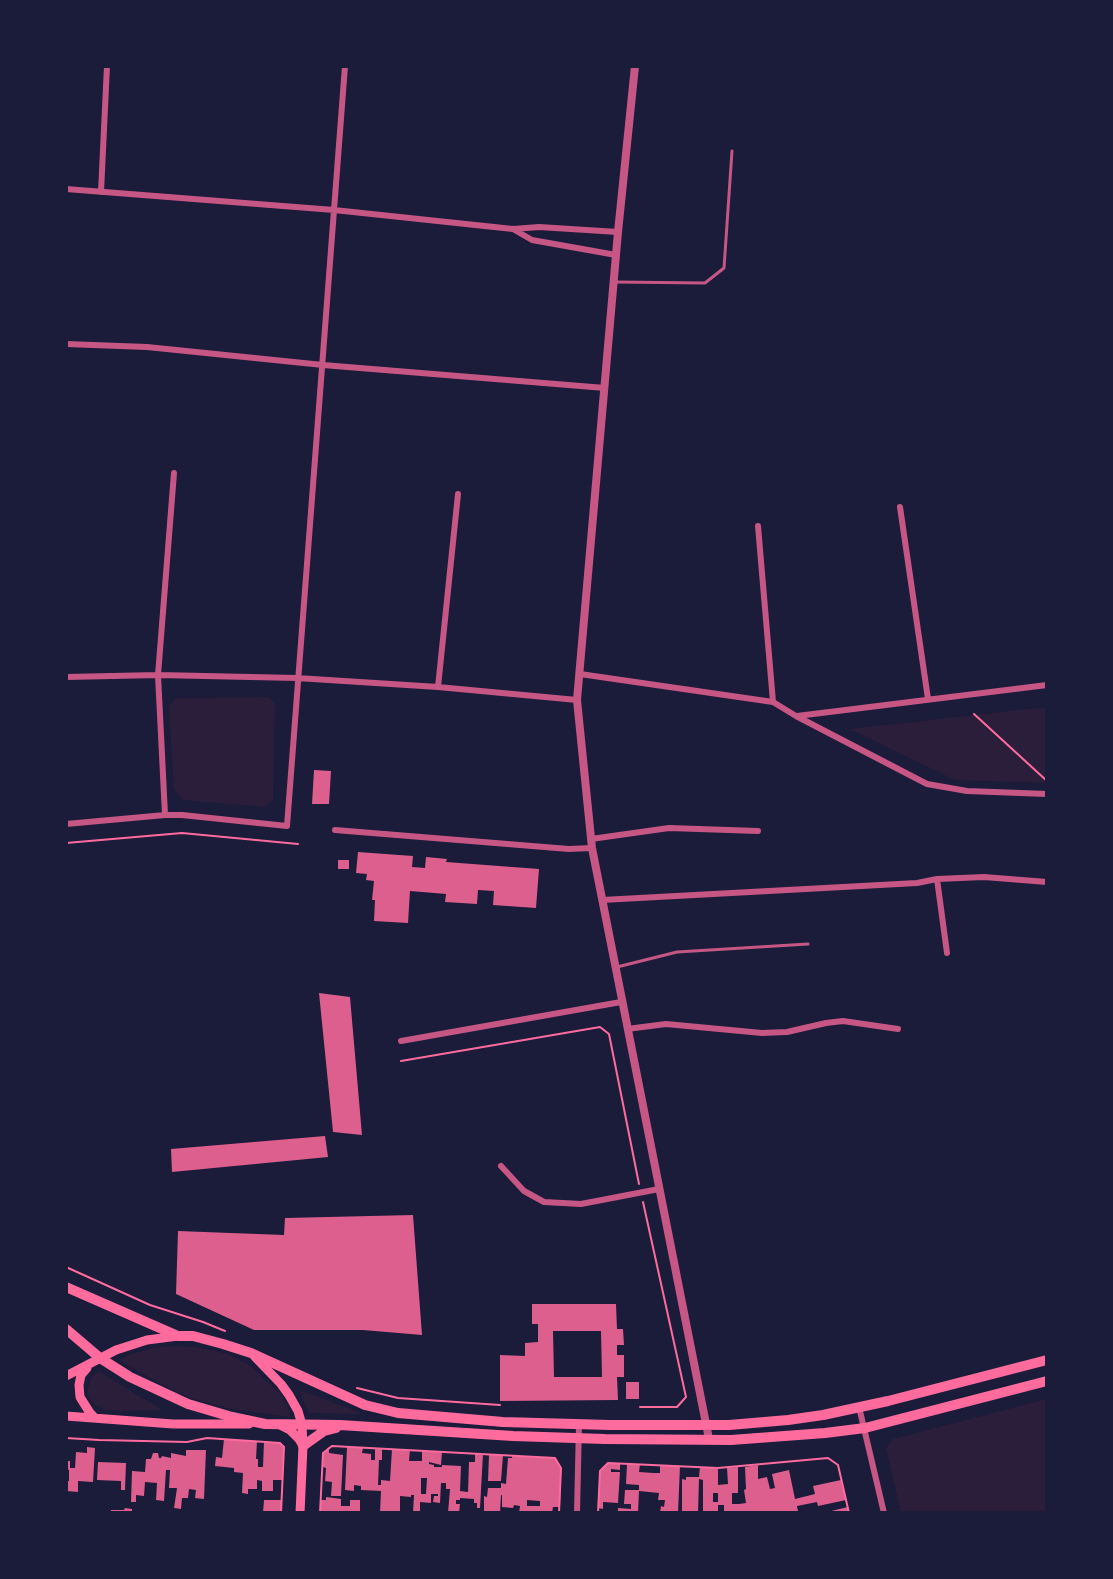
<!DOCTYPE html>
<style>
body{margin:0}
#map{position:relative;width:1113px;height:1579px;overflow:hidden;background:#1b1b3a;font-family:"Space Grotesk",sans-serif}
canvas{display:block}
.frame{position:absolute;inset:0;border:68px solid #1b1b3a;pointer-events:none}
</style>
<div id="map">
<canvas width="1113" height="1579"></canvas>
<div class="frame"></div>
</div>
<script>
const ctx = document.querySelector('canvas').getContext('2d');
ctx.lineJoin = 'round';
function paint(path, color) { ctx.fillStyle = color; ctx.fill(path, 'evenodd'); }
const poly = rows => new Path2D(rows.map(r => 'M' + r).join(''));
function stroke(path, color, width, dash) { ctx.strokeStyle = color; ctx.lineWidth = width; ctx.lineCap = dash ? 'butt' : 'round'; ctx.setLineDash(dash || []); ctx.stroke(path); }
paint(poly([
 [269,697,275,704,273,800,264,807,184,800,174,790,169,706,176,698],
 [1047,707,1047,783,955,780,850,729],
 [170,1346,193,1347,213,1350,230,1355,249,1365,280,1393,290,1412,290,1417,231,1409,193,1399,169,1388,127,1365,119,1360,128,1355,154,1348],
 [99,1371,126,1388,163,1410,116,1411,105,1410,94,1404,88,1396,88,1388,91,1378],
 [299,1390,359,1412,359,1414,309,1413],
 [1047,1399,1047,1513,901,1513,886,1448,893,1439]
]), '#2a1e3b');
paint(poly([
 [314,770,331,771,329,804,312,804],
 [358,852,413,856,412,867,425,868,426,857,447,859,446,862,539,869,536,908,493,905,494,891,478,890,477,904,445,902,446,894,410,891,408,923,374,921,375,900,372,900,374,881,366,880,367,874,356,873],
 [338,860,349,860,349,869,338,869],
 [319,993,350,997,362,1135,333,1132],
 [325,1136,328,1157,172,1172,171,1149],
 [413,1215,422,1335,363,1330,254,1330,176,1294,178,1231,284,1235,285,1218],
 [532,1304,616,1304,617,1329,623,1329,624,1345,617,1345,617,1355,624,1355,624,1377,617,1377,618,1400,500,1401,500,1355,525,1356,525,1343,538,1342,538,1324,532,1324],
 [553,1331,601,1331,602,1377,554,1377],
 [626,1382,639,1382,639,1399,626,1399],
 [224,1439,257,1441,256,1459,258,1459,258,1467,263,1467,264,1441,280,1443,284,1447,282,1480,273,1480,273,1491,262,1491,262,1481,257,1480,257,1489,248,1489,248,1494,242,1493,243,1473,234,1472,234,1468,215,1466,216,1457,222,1458],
 [87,1447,95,1448,93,1482,78,1481,78,1492,66,1491,66,1481,69,1481,69,1470,66,1469,66,1461,70,1461,70,1468,75,1468,76,1452,87,1453],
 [329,1447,329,1453,343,1455,341,1496,331,1496,332,1482,325,1481,326,1468,323,1467,323,1453],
 [347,1447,363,1448,362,1453,371,1454,371,1460,375,1460,375,1448,382,1449,382,1460,379,1460,378,1485,381,1485,381,1480,390,1481,392,1449,410,1450,409,1461,422,1461,422,1451,442,1452,441,1465,429,1462,429,1464,434,1465,434,1467,442,1467,442,1465,461,1466,460,1491,468,1492,469,1462,475,1462,475,1453,483,1454,480,1508,477,1508,477,1503,474,1503,474,1499,460,1498,460,1500,456,1500,456,1504,460,1504,459,1513,448,1513,450,1489,446,1489,446,1483,441,1483,440,1503,433,1502,434,1496,438,1496,438,1494,431,1494,431,1503,420,1502,420,1513,413,1513,414,1495,411,1495,411,1497,400,1496,400,1513,380,1513,381,1491,361,1490,361,1486,354,1485,354,1491,345,1490],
 [421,1478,427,1478,426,1494,421,1494],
 [186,1450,206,1450,204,1499,195,1498,196,1490,189,1489,188,1498,182,1498,181,1509,174,1508,177,1488,169,1488,170,1470,166,1470,164,1501,156,1500,157,1483,145,1482,144,1496,136,1495,136,1502,131,1502,132,1471,145,1472,146,1459,151,1459,153,1453,158,1453,159,1458,161,1458,162,1456,171,1458,171,1453,186,1456],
 [489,1455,503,1455,501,1481,488,1481],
 [512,1456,555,1458,561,1468,560,1507,553,1507,552,1513,519,1513,520,1506,514,1505,513,1508,502,1507,502,1495,501,1495,500,1513,484,1513,484,1496,487,1497,488,1488,501,1488,501,1483,506,1484,508,1458,512,1458],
 [527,1500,540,1501,540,1506,527,1506],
 [98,1462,126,1463,125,1490,121,1490,121,1481,97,1480],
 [608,1463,620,1463,620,1470,611,1469,611,1472,620,1472,618,1503,603,1502,603,1509,598,1508,600,1471],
 [627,1464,640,1464,639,1472,654,1473,660,1473,660,1465,680,1466,678,1513,660,1513,661,1506,664,1507,665,1500,658,1500,659,1493,639,1491,638,1513,618,1513,618,1508,631,1509,631,1504,624,1504,625,1490,639,1490,639,1485,626,1484],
 [758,1465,758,1479,767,1477,770,1489,775,1488,772,1474,789,1470,795,1499,815,1494,813,1486,841,1480,846,1500,818,1506,817,1502,797,1506,798,1511,791,1513,724,1513,724,1505,718,1505,718,1511,703,1511,703,1480,699,1479,698,1513,682,1513,682,1479,686,1480,686,1477,699,1477,700,1467,718,1468,718,1485,728,1484,727,1468,738,1467,738,1493,732,1493,732,1504,739,1504,746,1503,744,1490,746,1489,745,1467],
 [713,1493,718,1493,718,1502,713,1502],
 [326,1497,341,1499,341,1506,350,1506,350,1500,360,1500,360,1513,320,1513,321,1500,326,1500],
 [264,1500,282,1500,281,1513,263,1513],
 [848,1507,849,1513,827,1513,827,1512],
 [125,1508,132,1509,132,1513,111,1513,111,1510,124,1510]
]), '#dd5f8e');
stroke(poly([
 [974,714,1047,781],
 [66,843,182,833,298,844],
 [401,1061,600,1027,609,1034,639,1184],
 [66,1267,150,1305,203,1322,225,1331],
 [357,1388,398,1398,500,1405],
 [640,1407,677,1407,686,1397,643,1202],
 [66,1438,99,1440,187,1442,207,1438,280,1443,284,1447,281,1513],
 [320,1513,323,1453,332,1446,555,1458,561,1468,559,1513],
 [598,1513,600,1471,608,1463,718,1468,828,1458,838,1465,849,1513]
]), '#ff6b9d', 2);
stroke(poly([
 [615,282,705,283,724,268,732,151],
 [617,967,677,952,808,944]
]), '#c65784', 3);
stroke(poly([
 [66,189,334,210,513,229,539,227,618,232],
 [101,192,107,66],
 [513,229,532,240,616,255],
 [66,344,147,347,323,365,605,388],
 [900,507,928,699],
 [758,526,773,702],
 [580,674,773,702,796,716,927,784,967,791,1047,794],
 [66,677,158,675,297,678,438,687,577,700],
 [438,687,458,494],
 [797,716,1047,685],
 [165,815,158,675,174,473],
 [66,824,165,815,182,815,287,826,345,66],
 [335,830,569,849,592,848],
 [591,839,669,828,758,831],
 [937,879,947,953],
 [602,900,917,883,937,879,984,877,1047,882],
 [627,1029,666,1024,762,1033,787,1032,826,1023,843,1021,898,1029],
 [401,1041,621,1002],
 [501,1166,524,1191,544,1202,581,1204,659,1189],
 [859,1407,884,1513],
 [577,1513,579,1424]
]), '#c65784', 6);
stroke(poly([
 [635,66,618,232,577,700,592,848,709,1439]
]), '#c65784', 8);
stroke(poly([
 [255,1357,281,1384,289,1395,298,1411,302,1425,303,1446,300,1513],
 [87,1368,81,1375,79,1385,80,1397,90,1413,95,1418],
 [66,1376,116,1350,147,1340,178,1336],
 [66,1416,173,1424,249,1424],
 [280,1425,290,1430,299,1439,303,1446]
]), '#ff6b9d', 9);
stroke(poly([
 [66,1287,178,1336,193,1336,223,1344,251,1353,365,1405,398,1413,503,1422,610,1425,729,1425,788,1420,823,1415,888,1401,1047,1360],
 [66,1329,100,1358,130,1377,188,1404,232,1417,265,1424,340,1425,513,1436,605,1439,731,1440,825,1433,865,1428,1047,1381],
 [303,1446,324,1431,336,1428]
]), '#ff6b9d', 10);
</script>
